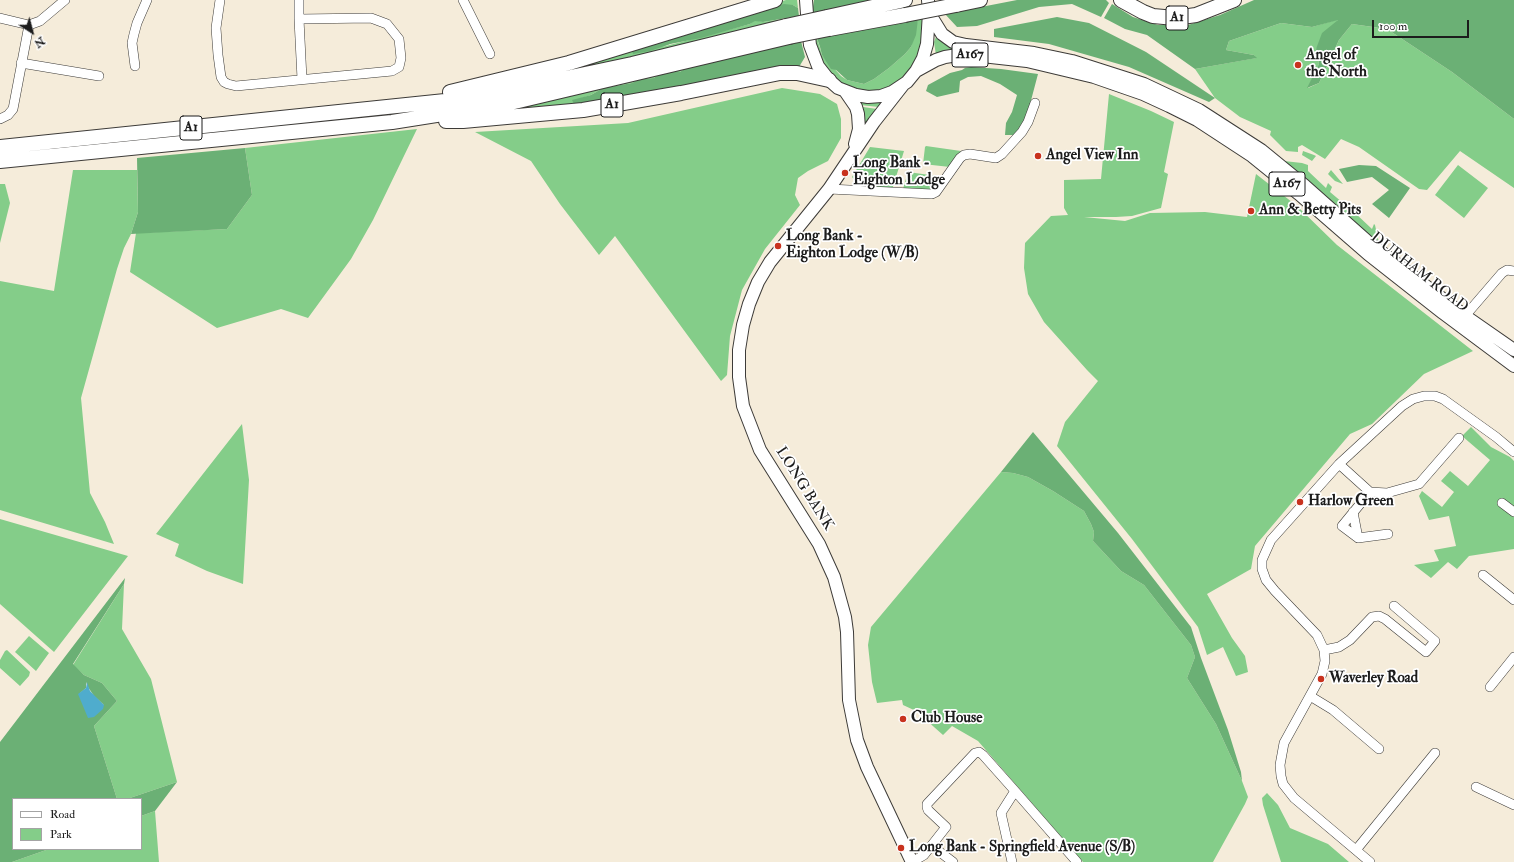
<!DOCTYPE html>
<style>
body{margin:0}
#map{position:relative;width:1514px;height:862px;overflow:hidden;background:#f5ecda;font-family:"IM FELL Double Pica",serif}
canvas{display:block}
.legend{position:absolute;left:12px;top:798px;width:130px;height:52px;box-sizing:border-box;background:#fff;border:1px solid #a4a4a4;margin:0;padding:5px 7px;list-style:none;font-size:12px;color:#1c1c1c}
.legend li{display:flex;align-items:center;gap:8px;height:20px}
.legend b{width:20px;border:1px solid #a4a4a4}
.north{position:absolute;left:12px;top:12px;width:40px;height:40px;-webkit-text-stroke:3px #fff;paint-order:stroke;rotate:144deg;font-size:11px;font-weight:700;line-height:16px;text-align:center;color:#1c1c1c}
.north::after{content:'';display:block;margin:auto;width:14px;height:18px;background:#1c1c1c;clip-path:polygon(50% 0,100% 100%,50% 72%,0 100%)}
.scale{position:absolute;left:1372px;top:20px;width:97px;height:18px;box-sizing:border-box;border:2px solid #1c1c1c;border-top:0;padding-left:5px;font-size:12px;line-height:14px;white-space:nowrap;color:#1c1c1c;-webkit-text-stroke:3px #fff;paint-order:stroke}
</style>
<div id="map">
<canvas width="1514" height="862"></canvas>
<ul class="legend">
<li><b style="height:5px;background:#fff"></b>Road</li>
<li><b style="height:11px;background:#84cd89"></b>Park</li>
</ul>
<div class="north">N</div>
<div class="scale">100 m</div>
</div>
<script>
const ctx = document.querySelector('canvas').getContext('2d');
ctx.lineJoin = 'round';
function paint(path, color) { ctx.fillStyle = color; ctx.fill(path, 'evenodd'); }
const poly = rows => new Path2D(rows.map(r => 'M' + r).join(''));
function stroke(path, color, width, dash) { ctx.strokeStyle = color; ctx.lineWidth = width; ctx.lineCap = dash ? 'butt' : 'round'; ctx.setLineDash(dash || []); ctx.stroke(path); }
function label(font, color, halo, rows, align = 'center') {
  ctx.font = font + ' "IM FELL Double Pica",serif'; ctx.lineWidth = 3.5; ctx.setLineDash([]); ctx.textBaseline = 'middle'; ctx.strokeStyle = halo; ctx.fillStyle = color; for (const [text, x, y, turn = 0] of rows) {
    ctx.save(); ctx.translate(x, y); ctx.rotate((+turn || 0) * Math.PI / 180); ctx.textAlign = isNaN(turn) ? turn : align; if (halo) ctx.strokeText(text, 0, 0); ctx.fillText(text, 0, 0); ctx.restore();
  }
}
paint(poly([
 [786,0,797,0,798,8,793,5,744,15,662,47,750,24,755,20,763,22,783,19,783,21,572,71,513,80],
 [922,18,922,46,917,60,906,76,894,85,885,89,866,91,855,89,836,80,828,72,818,55,815,38,817,38,822,55,841,76,847,80,864,84,874,79,889,68,905,54,911,47,918,19],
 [1339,19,1316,49,1319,64,1308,88,1319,83,1339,40,1352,24,1387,29,1452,72,1514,119,1514,188,1460,151,1427,190,1419,189,1359,147,1341,139,1325,159,1302,145,1298,147,1298,152,1286,151,1270,135,1271,131,1240,117,1215,98,1195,69,1256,58,1254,55,1226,50,1229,41,1281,23,1312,27],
 [937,34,977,49,936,55,934,42],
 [684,69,680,72,659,74,654,78,640,79,632,83,603,88,591,95,573,101,597,103,473,113],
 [782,88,820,94,837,104,841,119,841,138,828,161,808,171,798,178,795,195,800,205,765,249,742,290,730,336,727,375,721,381,615,236,599,255,560,204,531,161,475,132,628,123],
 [1109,94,1151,111,1174,122,1164,172,1168,174,1161,208,1132,216,1116,217,1084,217,1125,221,1150,213,1205,212,1247,217,1256,174,1297,206,1337,245,1473,351,1424,374,1372,424,1350,434,1255,546,1251,569,1207,594,1232,638,1245,656,1248,672,1236,676,1223,647,1207,655,1198,627,1132,539,1057,446,1065,422,1098,381,1087,370,1044,322,1028,294,1024,268,1025,243,1051,216,1068,215,1064,208,1064,180,1101,179],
 [887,98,879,107,860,105,858,99],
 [860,107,863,107,877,109,859,139],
 [417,129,373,220,351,259,308,318,281,309,217,328,130,272,136,233,227,229,252,195,245,148],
 [926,146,961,151,950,167,923,164,925,147],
 [870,147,904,151,892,190,876,188,858,184,852,177],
 [1303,151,1314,155,1316,156,1312,161,1302,155],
 [1284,161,1302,163,1308,165,1308,171,1326,188,1328,183,1332,187,1330,192,1349,208,1351,203,1354,207,1354,212,1372,229,1374,224,1375,225,1379,243,1377,244,1284,163],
 [1458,165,1488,188,1464,218,1435,195],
 [73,170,137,170,138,212,131,234,124,248,117,269,81,398,90,493,105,522,114,544,0,510,0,281,54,291],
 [1331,170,1343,184,1335,181,1328,174],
 [908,172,944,177,931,191,903,189],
 [0,184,5,184,10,203,0,243],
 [242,424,249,480,243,584,207,571,175,556,179,544,156,534],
 [1471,427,1491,447,1510,457,1514,461,1514,549,1469,556,1457,569,1448,562,1431,578,1414,565,1439,561,1434,550,1456,546,1449,516,1429,520,1419,496,1422,491,1442,507,1454,492,1441,481,1450,471,1468,486,1490,460,1462,436],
 [1001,472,1013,473,1028,477,1053,491,1084,511,1091,524,1094,532,1093,541,1121,571,1144,585,1191,645,1195,657,1187,678,1216,724,1242,781,1248,797,1245,804,1213,862,1083,862,978,741,952,726,943,735,916,711,903,705,902,700,877,703,872,682,868,645,871,627],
 [0,519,128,556,54,652,0,604],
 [124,584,122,629,151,679,177,782,127,799,117,799,94,726,117,701,102,683,84,675,73,665],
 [29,636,49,653,36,671,15,652],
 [7,650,30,672,29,676,20,686,0,668,0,660,5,651],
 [1267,793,1278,805,1290,828,1328,844,1349,862,1281,862,1263,805,1262,798],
 [155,811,159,862,12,862,49,849,141,849,141,816]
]), '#84cd89');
paint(poly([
 [814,0,877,0,812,13],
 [1017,0,1106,0,1109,3,1101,17,1072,4,1039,7,977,26,957,27,945,14],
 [1254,0,1514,0,1514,119,1452,72,1387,29,1352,24,1339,40,1319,83,1307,88,1319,64,1316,49,1322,33,1338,20,1312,27,1281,23,1229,41,1226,50,1254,55,1257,58,1195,69,1147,35,1125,29,1104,18,1112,4,1133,17,1158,25,1188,25,1220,15],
 [784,4,793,5,798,8,799,16,763,22,755,21,750,24,701,38,670,44,650,51,633,54,632,51],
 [1057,17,1089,23,1146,52,1215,98,1209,102,1129,67,1049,44,994,37,994,29],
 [918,19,916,35,911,47,905,54,889,68,874,79,864,84,847,80,836,70,831,69,822,55,820,47,817,38],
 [801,41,805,57,799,67,690,88,586,103,574,104,572,100,591,95,603,88,632,83,639,79,654,78,659,74,673,71,680,72,684,69],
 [971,67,1001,69,1038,74,1029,108,1024,124,1016,135,1005,135,1006,123,1012,112,1017,95,1000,84,981,76,968,77,960,81,959,92,937,97,926,91,928,85,950,73,962,70,965,68],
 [245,148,252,195,227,229,131,234,138,212,137,158],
 [1359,165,1376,166,1410,188,1389,218,1372,204,1389,190,1372,177,1347,182,1339,169],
 [1033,432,1118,533,1191,627,1201,658,1228,730,1241,772,1242,781,1216,724,1187,678,1195,657,1191,645,1144,585,1121,571,1093,541,1094,532,1091,524,1084,511,1053,491,1028,477,1013,473,1001,472],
 [125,578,124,584,73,664,84,675,102,683,117,701,94,726,117,799,13,799,13,849,49,849,12,862,0,862,0,742],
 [86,682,88,687,94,696,104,705,79,694,86,688],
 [177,782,155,811,141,816,141,799,127,799]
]), '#6bb075');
paint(poly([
 [87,682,90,691,104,705,103,709,94,717,88,718,78,694,86,688]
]), '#4faccd');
const minor = poly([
 [220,0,216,28,218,55,221,77,224,82,228,84,236,86,392,71,399,67,401,58,399,39,387,24,371,18,299,19],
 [299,0,299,19,302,79],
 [463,0,490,54],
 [0,18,29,25],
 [29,25,40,21,65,0],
 [21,63,99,76],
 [135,66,132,43,134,34,137,23,147,0],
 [0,119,8,115,13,109,29,25],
 [829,189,932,194,936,192,960,158,964,155,970,154,996,158,1002,154,1022,132,1028,122,1035,103],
 [1465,316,1502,273,1507,270,1514,271],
 [1339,464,1370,492,1387,493,1419,484,1459,438],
 [1370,492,1342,526,1358,538,1388,534],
 [1502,503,1514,512],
 [1353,512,1358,538],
 [1483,575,1514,600],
 [1324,650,1339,647,1350,640,1372,617,1379,616,1385,619,1426,652,1435,641,1394,606],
 [1490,687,1514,657],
 [1310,696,1333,710,1379,749],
 [1476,787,1514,805],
 [932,846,953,862],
 [1356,850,1435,753],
 [912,862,924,855,946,827,928,810,927,807,927,804,975,753,979,752,983,755,1015,791,1077,862],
 [1012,862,1001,813,1015,791],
 [1370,862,1294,798,1283,784,1281,776,1280,765,1284,743,1322,674,1325,661,1324,650,1317,635,1275,591,1266,580,1262,569,1262,560,1271,540,1339,464,1402,406,1413,399,1424,396,1435,396,1443,399,1496,437,1514,452]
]);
const major = poly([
 [806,0,808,28,810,45,818,66,829,80,838,88,856,95,868,97,881,96,892,92,907,82,916,71,923,58,927,44,929,13,928,0],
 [929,13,942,34,953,42,966,45,1034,53,1072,61,1144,84,1199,110,1261,150,1305,186,1367,241,1465,316,1514,350],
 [916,71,936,60,945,57,964,54,1027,61,1094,77,1143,94,1169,106,1197,120,1252,156,1299,194,1368,254,1443,313,1514,366],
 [903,85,874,122,829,189,770,262,758,282,749,304,743,325,739,350,739,377,743,406,760,450,819,544,834,577,845,617,847,632,849,700,857,740,867,767,912,862],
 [845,91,856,107,858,114,859,129,855,144]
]);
const highway = poly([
 [1121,0,1143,12,1153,16,1175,18,1196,15,1234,0],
 [956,5,980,0],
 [827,17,905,0],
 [829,29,905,15],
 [450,92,569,63,775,0],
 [446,121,463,121,583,110,681,93,780,73,797,73,829,80],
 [0,147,445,101,500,92,632,64,786,26],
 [0,161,392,122,506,104,789,37]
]);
stroke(minor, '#3d3b38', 10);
stroke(major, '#3d3b38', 14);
stroke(highway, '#3d3b38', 16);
stroke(minor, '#fff', 9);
stroke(major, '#fff', 12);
stroke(highway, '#fff', 14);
const highwayBridge = poly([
 [905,15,956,5],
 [786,26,827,17],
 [789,37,829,29]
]);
stroke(highwayBridge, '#3d3b38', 16, []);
stroke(highwayBridge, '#fff', 14);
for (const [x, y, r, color] of [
 [1298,65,4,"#c8321e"],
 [1038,156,4,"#c8321e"],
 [845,173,4,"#c8321e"],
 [1251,211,4,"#c8321e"],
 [778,246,4,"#c8321e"],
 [1300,502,4,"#c8321e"],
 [1321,679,4,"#c8321e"],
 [903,719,4,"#c8321e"],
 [901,848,4,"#c8321e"]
]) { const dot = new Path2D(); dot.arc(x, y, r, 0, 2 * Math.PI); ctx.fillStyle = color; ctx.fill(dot); stroke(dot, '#fff', 1.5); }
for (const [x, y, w] of [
 [1177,18,22],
 [970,55,36],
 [612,105,22],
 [191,128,22],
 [1287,184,36]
]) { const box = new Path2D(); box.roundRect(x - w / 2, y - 12, w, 24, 3); ctx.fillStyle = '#fff'; ctx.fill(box); stroke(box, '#1c1c1c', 1); }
label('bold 14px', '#1c1c1c', null, [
 ["A1",1177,18],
 ["A167",970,55],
 ["A1",612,105],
 ["A1",191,128],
 ["A167",1287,184]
]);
label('bold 15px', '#1c1c1c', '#fff', [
 ["Angel of",1306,56],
 ["the North",1306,73],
 ["Angel View Inn",1046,156],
 ["Long Bank -",853,164],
 ["Eighton Lodge",853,181],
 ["Ann & Betty Pits",1259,211],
 ["Long Bank -",786,237],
 ["Eighton Lodge (W/B)",786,254],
 ["Harlow Green",1308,502],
 ["Waverley Road",1329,679],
 ["Club House",911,719],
 ["Long Bank - Springfield Avenue (S/B)",909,848]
], 'left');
label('15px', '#1c1c1c', '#fff', [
 ["DURHAM ROAD",1419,273,38],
 ["LONG BANK",804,489,58]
]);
</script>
